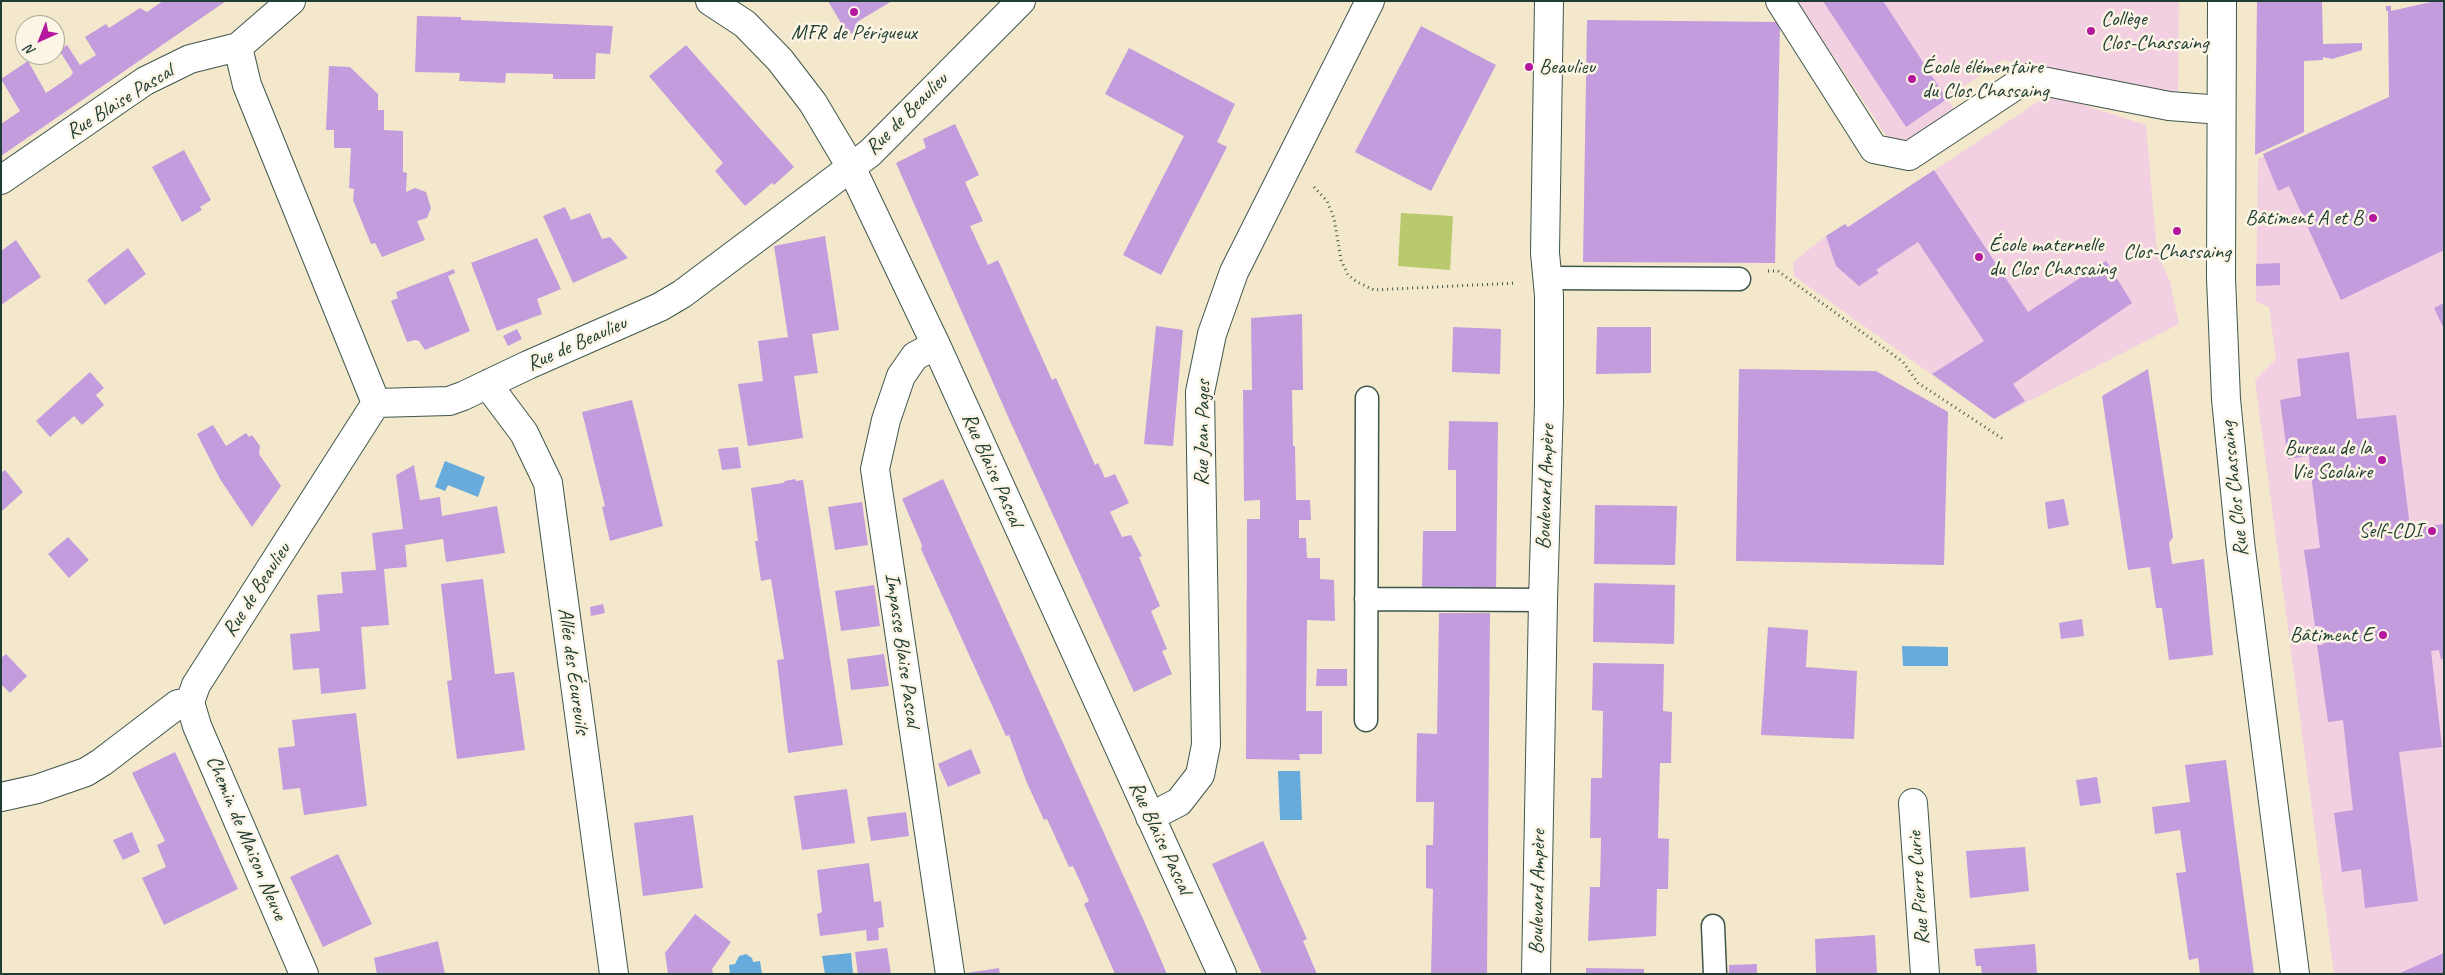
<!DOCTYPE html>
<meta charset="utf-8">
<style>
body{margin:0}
#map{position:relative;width:2445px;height:975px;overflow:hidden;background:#f3e8cc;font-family:Caveat,sans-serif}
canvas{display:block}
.frame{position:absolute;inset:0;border:2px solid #1f3d34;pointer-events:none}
.north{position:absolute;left:15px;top:15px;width:50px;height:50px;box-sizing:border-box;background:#fcf5e5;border:1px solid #a4ab9e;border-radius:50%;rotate:224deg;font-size:14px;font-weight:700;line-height:20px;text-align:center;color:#1f3d34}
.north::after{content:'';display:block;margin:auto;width:18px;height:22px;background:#b5179e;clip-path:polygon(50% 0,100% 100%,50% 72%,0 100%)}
</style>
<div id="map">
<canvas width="2445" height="975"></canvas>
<div class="frame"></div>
<div class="north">N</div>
</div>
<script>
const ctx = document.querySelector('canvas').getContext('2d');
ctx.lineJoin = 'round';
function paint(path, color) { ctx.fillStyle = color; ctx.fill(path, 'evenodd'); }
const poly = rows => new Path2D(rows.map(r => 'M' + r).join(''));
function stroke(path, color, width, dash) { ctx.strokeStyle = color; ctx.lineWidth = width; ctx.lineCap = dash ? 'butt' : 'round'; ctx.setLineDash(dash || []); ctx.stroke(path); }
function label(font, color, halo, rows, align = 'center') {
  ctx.font = font + ' Caveat,sans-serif'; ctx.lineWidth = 5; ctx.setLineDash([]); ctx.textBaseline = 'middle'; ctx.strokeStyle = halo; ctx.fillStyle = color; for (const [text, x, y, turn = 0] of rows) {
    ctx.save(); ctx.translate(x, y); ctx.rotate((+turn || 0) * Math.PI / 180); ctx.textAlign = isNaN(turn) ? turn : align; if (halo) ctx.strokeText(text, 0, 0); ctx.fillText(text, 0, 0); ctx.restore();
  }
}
paint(poly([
 [1797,1,2179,1,2178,96,2003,60,1947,98,1954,109,1902,143,1886,135],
 [2444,74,2444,974,2334,974,2255,380,2276,359,2269,307,2256,302,2258,159],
 [2050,94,2146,125,2157,253,2170,281,2179,324,1994,419,1794,276,1793,262,1826,236,1845,224,1848,227]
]), '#f2cfe1');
paint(poly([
 [1401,213,1453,216,1450,270,1398,266]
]), '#b8ca6d');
paint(poly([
 [445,461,485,477,478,497,448,485,445,491,435,487],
 [1902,646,1948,647,1948,666,1903,666],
 [1278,771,1300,771,1302,820,1280,820],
 [851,953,853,974,825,974,822,956],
 [746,954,752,958,753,962,760,961,762,974,730,974,729,965,735,964,739,956]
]), '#67aadc');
paint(poly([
 [163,1,226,1,1,156,1,124,20,111,1,79,28,61,46,93,71,76,73,72,59,50,67,45,80,65,96,55,85,37,106,24,109,28,140,8,147,12],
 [828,1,892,1,857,22,861,29,848,35],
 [1823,1,1883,1,1947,99,1906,127],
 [2257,1,2322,1,2323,44,2362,43,2362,50,2332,59,2323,57,2323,60,2304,61,2304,132,2255,155],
 [2435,1,2444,1,2444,250,2341,300,2289,186,2278,191,2263,154,2389,97,2388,11,2386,11,2386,6,2391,6,2391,11],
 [417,16,461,17,461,20,613,26,610,54,596,53,595,79,553,79,553,74,506,73,505,83,459,81,460,73,415,72],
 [1587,20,1780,22,1775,263,1583,262],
 [1421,26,1496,65,1431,191,1355,152],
 [686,45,794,167,774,185,772,183,745,206,715,171,723,163,649,76],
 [1129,48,1235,104,1217,142,1227,147,1161,275,1123,255,1184,136,1105,94],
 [329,66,350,67,378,94,378,110,384,110,384,130,403,131,403,172,407,173,406,192,415,188,426,192,431,208,427,218,417,221,425,240,382,257,375,243,371,244,353,200,354,189,349,188,351,148,334,148,334,130,326,130],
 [955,124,979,175,965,182,983,221,970,226,988,265,998,260,1052,380,1056,378,1095,465,1098,463,1105,478,1115,474,1129,503,1110,512,1122,537,1131,535,1142,556,1139,557,1160,606,1151,611,1167,649,1162,651,1172,674,1134,692,1010,421,896,163,926,148,923,139],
 [184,150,211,200,200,207,202,210,182,222,152,167],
 [1934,170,2028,312,2106,261,2132,303,2013,384,2025,401,1994,419,1932,374,1984,341,1918,242,1876,270,1879,273,1859,286,1836,266,1826,236,1845,224,1848,227],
 [565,207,571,220,590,213,602,239,610,237,628,258,573,283,543,216],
 [825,236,839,330,812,334,818,373,794,376,803,438,748,446,738,384,763,381,758,341,788,337,774,246],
 [537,238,561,289,537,299,542,314,497,331,471,263],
 [16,240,41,277,1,305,1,251],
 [128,248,146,274,105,305,87,280],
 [2280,263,2280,285,2256,286,2256,264],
 [454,269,455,273,448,276,470,331,425,350,419,341,415,340,407,342,391,301,398,298,396,292],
 [2444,303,2444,329,2434,308],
 [1302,314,1303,390,1292,390,1293,446,1295,446,1296,500,1310,500,1311,520,1299,520,1299,538,1306,538,1307,558,1320,558,1320,579,1334,580,1335,621,1307,620,1306,711,1322,711,1322,754,1299,754,1300,760,1246,759,1247,519,1260,519,1260,500,1244,501,1243,390,1252,390,1251,318],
 [1156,326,1183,330,1173,446,1144,444],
 [1453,327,1501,329,1500,374,1452,372],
 [1597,327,1651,327,1651,373,1596,374],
 [517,329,522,339,508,346,503,336],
 [2349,352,2357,419,2396,415,2411,535,2414,538,2421,537,2420,527,2444,524,2444,659,2441,659,2439,650,2431,651,2442,747,2399,752,2418,901,2365,908,2361,869,2342,872,2334,813,2353,810,2343,720,2328,722,2317,645,2323,645,2321,626,2315,626,2304,550,2320,548,2309,456,2288,459,2280,400,2301,396,2297,359],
 [1739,369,1876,371,1948,412,1944,565,1736,561],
 [2148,369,2173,537,2169,543,2172,564,2204,559,2213,655,2169,660,2162,608,2156,608,2150,567,2128,570,2102,396],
 [90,372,104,388,96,395,104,405,82,425,74,416,50,437,36,421],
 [632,400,663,526,610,541,602,507,605,506,582,412],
 [1449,421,1498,422,1496,592,1422,591,1423,531,1456,531,1456,470,1448,470],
 [213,425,226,446,246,433,249,437,252,435,260,446,259,454,281,486,252,527,220,479,197,434],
 [738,447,741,468,722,470,718,449],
 [414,465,420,500,440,497,442,516,497,506,505,553,446,562,443,539,405,545,407,567,384,569,389,625,361,627,366,689,321,694,319,668,293,670,290,634,320,631,317,595,343,593,341,572,376,570,372,533,403,529,396,475],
 [5,470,23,492,1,512,1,473],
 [795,479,796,481,803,480,843,745,788,753,777,660,784,659,771,579,761,581,755,541,758,541,751,488,783,483,785,481],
 [943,479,1144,921,1167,974,1115,974,1084,904,1089,901,1073,866,1069,867,1047,819,1044,820,1027,783,1009,735,1006,736,921,549,922,545,902,499],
 [2064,499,2069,525,2048,529,2045,502],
 [862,502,868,545,835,550,828,507],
 [1595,505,1677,506,1675,565,1594,564],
 [68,537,89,560,69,578,48,554],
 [483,579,495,674,514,672,525,750,457,759,447,681,452,680,441,584],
 [1594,583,1675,585,1674,644,1593,642],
 [874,585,880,626,841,631,835,591],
 [603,604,605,613,591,616,590,607],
 [1439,613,1490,613,1487,974,1431,974,1433,889,1426,888,1426,845,1433,845,1434,802,1416,802,1417,733,1437,734],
 [2082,619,2084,636,2061,639,2059,623],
 [1768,627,1808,630,1806,667,1857,671,1854,739,1761,735],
 [6,654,27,676,10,693,1,684,1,658],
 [884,654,889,686,851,690,847,659],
 [1593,663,1664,664,1663,711,1672,712,1671,763,1660,763,1658,838,1669,839,1668,889,1657,889,1656,936,1588,941,1590,887,1600,887,1601,838,1590,838,1591,778,1602,778,1603,711,1592,710],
 [1317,669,1347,669,1347,686,1316,686],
 [356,713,367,806,304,815,300,788,283,790,278,748,295,746,292,720],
 [971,749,981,773,948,787,938,764],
 [175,752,238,889,164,925,142,878,166,867,157,845,165,841,132,773],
 [2226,760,2237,847,2254,974,2200,974,2198,958,2189,960,2176,873,2186,872,2180,830,2155,834,2152,807,2190,802,2185,765],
 [2097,777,2101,803,2080,806,2076,780],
 [847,789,855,843,802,850,794,796],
 [906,812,909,836,871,841,867,817],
 [693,815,703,888,643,896,634,823],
 [132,832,140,852,123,860,113,840],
 [1263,841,1307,939,1303,941,1317,974,1262,974,1212,864],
 [2025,847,2029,891,1970,898,1966,851],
 [338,854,372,924,323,947,290,877],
 [869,863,874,902,881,901,884,927,878,928,879,940,867,941,866,930,820,936,817,914,822,912,817,870],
 [695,914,731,942,712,969,713,974,668,974,665,953],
 [1875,935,1877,974,1816,974,1815,939],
 [438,941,445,974,377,974,374,958],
 [2035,944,2037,974,1982,974,1981,966,1976,966,1974,949],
 [887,948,891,974,858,974,855,952],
 [2444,953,2444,974,2398,974],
 [1757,964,1757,974,1729,974,1729,965],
 [999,968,1000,974,967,974,967,973],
 [1586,968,1644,969,1644,974,1586,974]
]), '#c39cdd');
const service = poly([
 [1548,278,1739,279],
 [1366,599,1543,600],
 [1366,720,1367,398],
 [1713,926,1715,974]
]);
const minor = poly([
 [710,1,745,24,780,60,813,103,851,167,936,345,1222,974],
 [1780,1,1874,149,1909,156,2027,78,2169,106,2221,110],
 [2222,1,2221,278,2226,399,2240,542,2295,974],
 [238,47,247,85,376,403],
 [1,180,145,81,190,59,238,47,291,1],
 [936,345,915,356,901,376,886,420,875,469,950,974],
 [490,383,494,393,524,433,548,483,614,974],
 [190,702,196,685,376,403,449,401,463,396,528,365,660,307,682,294,870,153,1021,1],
 [190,702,197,726,304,974],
 [1,797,37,789,86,772,102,762,178,704,190,702],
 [1913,803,1925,974],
 [1150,817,1179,802,1200,775,1206,745,1200,392,1212,334,1234,272,1370,1],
 [1536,974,1543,600,1549,403,1549,296,1545,253,1549,1]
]);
stroke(service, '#3f574b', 25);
stroke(minor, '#3f574b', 30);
stroke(poly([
 [1314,187,1327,201,1334,218,1341,260,1348,275,1357,282,1374,290,1516,283],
 [1768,271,1778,271,1903,362,1918,383,2003,439]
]), '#3f574b', 3, [1, 4]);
stroke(service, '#fff', 22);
stroke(minor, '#fff', 28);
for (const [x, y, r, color] of [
 [854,12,5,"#b5179e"],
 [2091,31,5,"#b5179e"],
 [1529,67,5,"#b5179e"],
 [1912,79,5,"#b5179e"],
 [2373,218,5,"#b5179e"],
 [2177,231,5,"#b5179e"],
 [1979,257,5,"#b5179e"],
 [2382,460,5,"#b5179e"],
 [2432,531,5,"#b5179e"],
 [2383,635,5,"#b5179e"]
]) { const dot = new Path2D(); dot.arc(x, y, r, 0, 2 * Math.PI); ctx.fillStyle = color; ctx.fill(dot); stroke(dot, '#fcf5e5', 2); }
label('21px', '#1f3d34', '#fcf5e5', [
 ["Collège",2101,19],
 ["Clos-Chassaing",2101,43],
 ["MFR de Périgueux",854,33,"center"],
 ["Beaulieu",1539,67],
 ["École élémentaire",1922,67],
 ["du Clos Chassaing",1922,91],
 ["Bâtiment A et B",2363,218,"right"],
 ["École maternelle",1989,245],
 ["du Clos Chassaing",1989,269],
 ["Clos-Chassaing",2177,252,"center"],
 ["Bureau de la",2372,448,"right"],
 ["Vie Scolaire",2372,472,"right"],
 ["Self-CDI",2422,531,"right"],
 ["Bâtiment E",2373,635,"right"]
], 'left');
label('21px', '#1f3d34', '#fcf5e5', [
 ["Rue Blaise Pascal",120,102,-32],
 ["Rue de Beaulieu",907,114,-45],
 ["Rue de Beaulieu",577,344,-24],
 ["Rue Jean Pages",1203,433,-89],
 ["Rue Blaise Pascal",992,470,66],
 ["Boulevard Ampère",1546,487,-88],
 ["Rue Clos Chassaing",2235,489,-96],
 ["Rue de Beaulieu",257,590,-57],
 ["Impasse Blaise Pascal",902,650,82],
 ["Allée des Écureuils",573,671,82],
 ["Chemin de Maison Neuve",246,838,67],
 ["Rue Blaise Pascal",1160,838,65],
 ["Rue Pierre Curie",1919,888,-94],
 ["Boulevard Ampère",1538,892,-89]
]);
</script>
